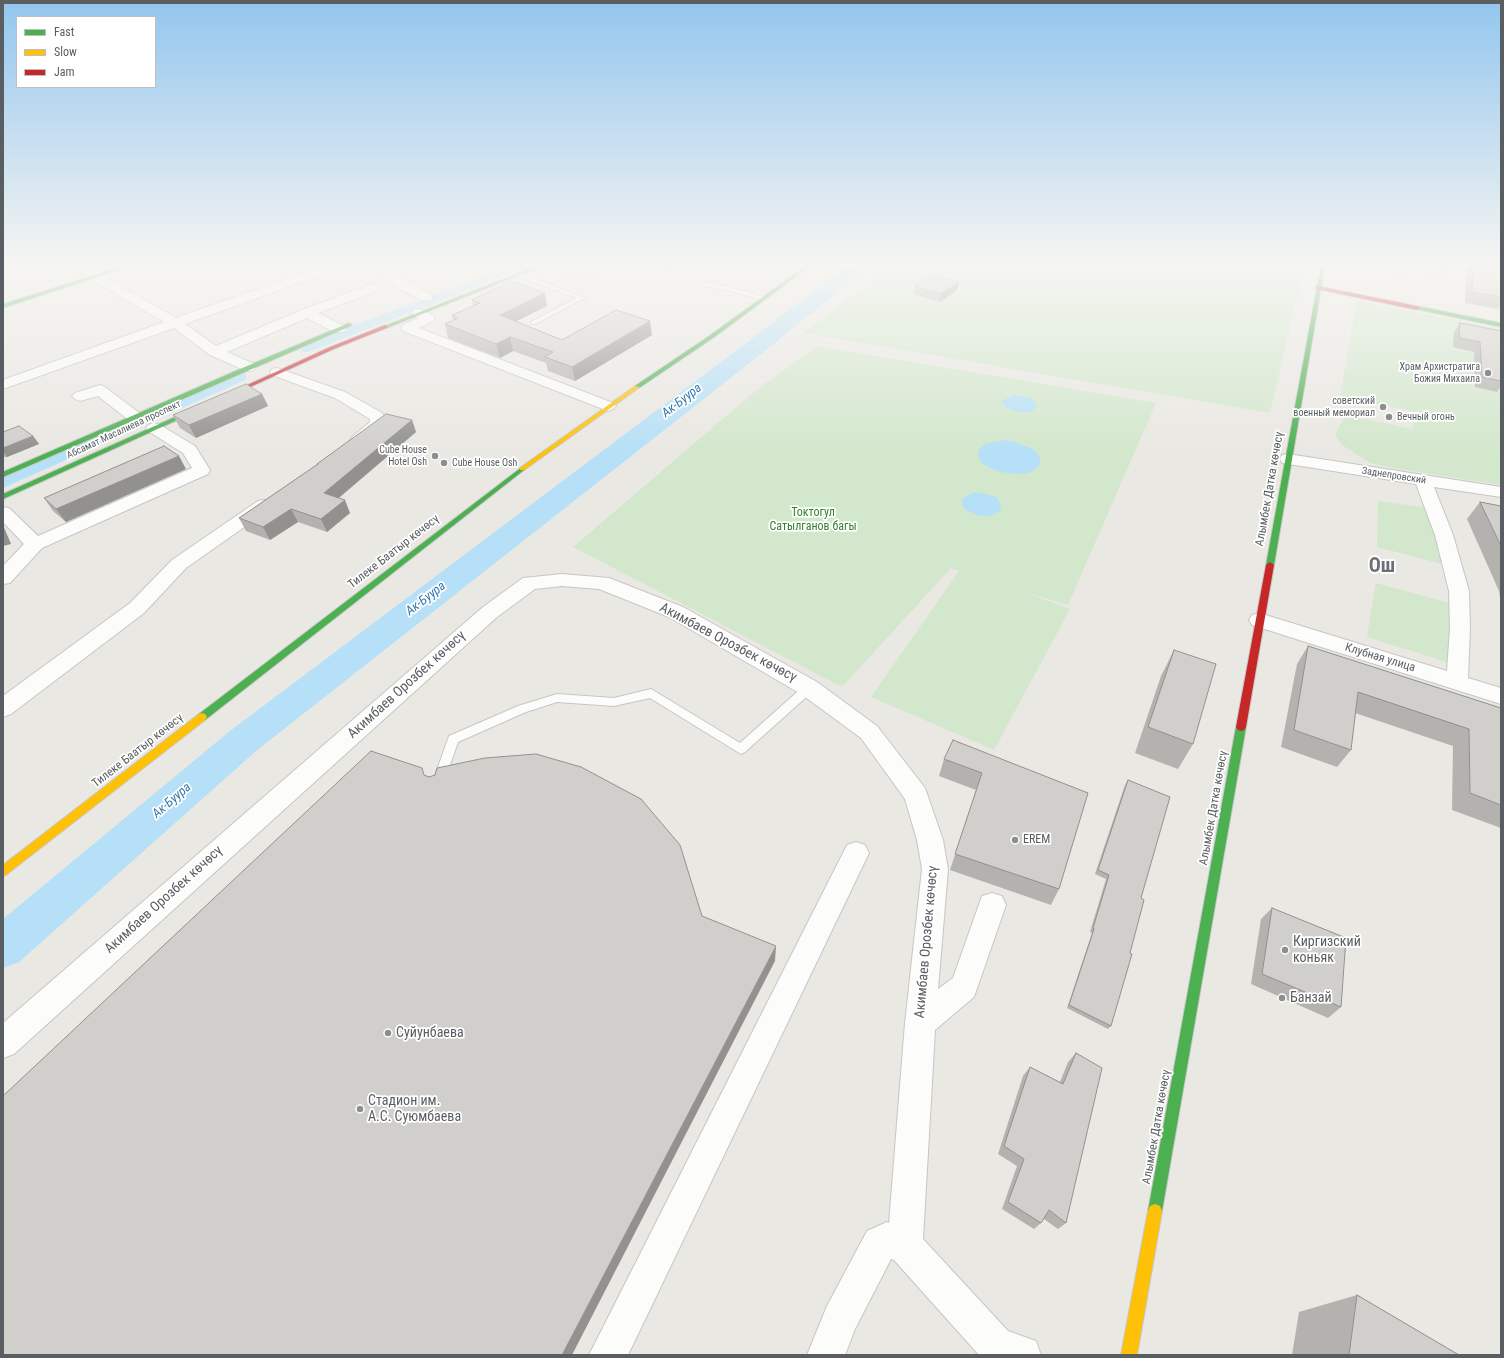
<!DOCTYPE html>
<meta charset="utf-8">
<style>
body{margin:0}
#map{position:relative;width:1504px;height:1358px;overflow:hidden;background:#eae8e3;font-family:"Roboto Condensed",sans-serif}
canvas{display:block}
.frame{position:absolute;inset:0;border:4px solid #595e62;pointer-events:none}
.legend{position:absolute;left:16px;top:16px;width:140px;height:72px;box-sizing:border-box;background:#fff;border:1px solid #bdbfc0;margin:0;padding:5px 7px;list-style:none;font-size:12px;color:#595e62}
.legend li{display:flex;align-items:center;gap:8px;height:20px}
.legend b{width:20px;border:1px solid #bdbfc0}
</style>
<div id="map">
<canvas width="1504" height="1358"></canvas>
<div class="frame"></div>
<ul class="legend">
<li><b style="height:5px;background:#4caf50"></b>Fast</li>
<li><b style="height:5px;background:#ffc107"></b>Slow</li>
<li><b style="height:5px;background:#c62828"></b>Jam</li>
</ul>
</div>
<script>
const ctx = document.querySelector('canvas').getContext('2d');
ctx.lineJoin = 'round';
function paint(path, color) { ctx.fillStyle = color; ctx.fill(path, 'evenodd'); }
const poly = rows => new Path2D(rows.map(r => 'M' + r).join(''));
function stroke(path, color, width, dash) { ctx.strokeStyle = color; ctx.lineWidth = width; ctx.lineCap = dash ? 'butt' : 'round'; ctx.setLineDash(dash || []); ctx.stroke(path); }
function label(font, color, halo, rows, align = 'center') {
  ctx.font = font + ' "Roboto Condensed",sans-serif'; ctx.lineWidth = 3.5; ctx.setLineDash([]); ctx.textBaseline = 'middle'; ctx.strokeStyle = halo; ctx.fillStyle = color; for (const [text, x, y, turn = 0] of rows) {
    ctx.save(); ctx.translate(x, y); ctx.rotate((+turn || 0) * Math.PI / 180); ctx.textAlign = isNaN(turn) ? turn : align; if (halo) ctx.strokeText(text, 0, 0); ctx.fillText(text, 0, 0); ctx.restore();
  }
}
paint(poly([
 [891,265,1305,265,1270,413,803,333],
 [1357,300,1501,329,1501,485,1388,467,1370,463,1342,445,1335,435,1345,415,1413,429,1412,411,1340,396],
 [817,346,1156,403,1068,605,1022,591,1070,609,994,750,871,697,959,571,951,568,842,687,573,547,759,388],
 [1378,501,1431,508,1450,566,1377,547],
 [1376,583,1456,605,1456,665,1367,637]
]), '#d2e7cc');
paint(poly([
 [1014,395,1030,398,1036,403,1037,406,1032,411,1028,412,1017,412,1007,408,1002,403,1003,400],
 [1003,440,1013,441,1031,448,1037,453,1040,459,1040,464,1036,469,1029,473,1020,474,999,472,983,464,979,458,978,453,980,448,985,444],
 [976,492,995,496,1001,504,1000,511,991,516,985,516,978,515,966,510,963,507,962,499,970,494]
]), '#b5e0f7');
paint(poly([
 [513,265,528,265,527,267,311,351,306,352,301,351,300,348,301,345,513,265],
 [240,373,245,374,247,377,245,380,3,488,3,477,240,373]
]), '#b5e0f7');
paint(poly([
 [847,265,869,265,866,269,766,350,256,751,19,962,3,968,3,919,230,731,750,340,847,265]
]), '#b5e0f7');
const lane = poly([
 [548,265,556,265,601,283,596,284,548,265],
 [1366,265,1378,265,1437,275,1440,277,1437,279,1369,267,1366,265],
 [516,273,520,273,585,298,535,324,531,324,531,322,577,298,516,275,516,273],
 [703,282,726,286,767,298,764,300,726,290,701,285,701,283,703,282],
 [809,684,813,685,815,688,813,691,745,752,741,754,650,698,614,706,557,702,526,712,458,742,443,785,439,786,435,785,433,781,449,736,518,706,557,694,614,698,651,689,740,743,805,685,809,684]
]);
const street = poly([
 [70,265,84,265,176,318,326,265,343,265,341,268,185,324,216,346,302,310,369,285,377,285,379,288,377,291,318,313,344,326,346,329,344,332,334,332,307,318,227,352,254,364,256,367,254,370,249,371,244,370,210,355,174,328,3,389,3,380,164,322,72,268,70,265],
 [407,265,423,265,421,268,398,277,431,294,432,297,431,300,421,300,384,280,382,277,384,274,407,265],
 [495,265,510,265,511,267,509,270,505,271,497,268,495,265],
 [419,309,433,315,435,318,433,321,419,328,613,403,616,406,613,409,608,411,603,409,403,331,401,328,403,325,418,318,412,313,414,310,419,309],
 [277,368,345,392,382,413,387,421,385,425,364,443,358,445,352,443,350,440,352,437,370,422,370,419,335,398,272,375,270,372,272,369,277,368],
 [100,385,105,387,142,415,144,418,142,421,136,423,130,421,98,396,80,401,75,399,72,396,75,393,100,385],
 [154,423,160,425,195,446,210,470,208,474,42,548,10,583,3,584,3,566,24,544,3,522,3,507,9,508,38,536,192,468,183,453,148,431,146,428,148,425,154,423],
 [1288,454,1501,487,1501,497,1434,487,1453,535,1469,591,1470,628,1468,678,1501,688,1501,704,1252,625,1249,620,1252,615,1259,613,1447,671,1450,628,1449,591,1435,535,1416,484,1282,463,1280,459,1282,455,1288,454],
 [264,500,270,501,273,505,270,509,186,568,144,613,11,714,3,717,3,696,130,603,172,560,258,501,264,500],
 [562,574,609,578,683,607,817,682,877,726,925,788,943,840,948,869,938,989,953,978,982,896,992,893,1002,896,1006,905,974,997,935,1030,923,1239,1008,1331,1036,1341,1041,1355,979,1355,894,1260,891,1259,855,1329,845,1355,807,1355,827,1306,867,1231,887,1222,889,1223,905,1023,922,869,917,840,905,799,861,738,801,694,669,617,599,589,562,586,535,589,497,617,14,1054,3,1058,3,1023,483,607,523,578,562,574],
 [856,842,865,845,869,853,628,1355,589,1355,847,845,856,842]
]);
const fast = poly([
 [127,265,133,265,3,308,3,304,127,265],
 [539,265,545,265,387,328,382,327,539,265],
 [807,265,812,265,713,338,639,388,635,388,635,386,709,336,807,265],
 [1321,265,1325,265,1274,565,1270,568,1266,565,1321,265],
 [1417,306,1501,323,1501,327,1415,309,1414,308,1417,306],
 [349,323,352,325,351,326,3,477,3,472,247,366,349,323],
 [235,390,238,392,237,393,3,499,3,494,235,390],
 [522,467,525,469,524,470,205,720,199,720,197,717,199,714,522,467],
 [1241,723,1244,724,1246,727,1162,1211,1160,1216,1155,1218,1150,1216,1148,1211,1236,727,1238,724,1241,723]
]);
const slow = poly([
 [635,386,640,387,524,470,520,470,520,468,635,386],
 [202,713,205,714,207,717,205,720,7,874,3,876,3,865,199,714,202,713],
 [1155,1204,1160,1206,1162,1211,1137,1355,1121,1355,1148,1211,1150,1206,1155,1204]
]);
const jam = poly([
 [1318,286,1417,306,1420,308,1417,310,1316,289,1316,287,1318,286],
 [385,325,388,327,387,328,334,349,237,393,232,392,330,347,385,325],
 [1270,562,1274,565,1246,727,1244,730,1241,731,1238,730,1236,727,1266,565,1270,562]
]);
stroke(lane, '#c6c6c6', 2);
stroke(street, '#c6c6c6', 2);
stroke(fast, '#c7c7c7', 2);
stroke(slow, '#c7c7c7', 2);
stroke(jam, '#c7c7c7', 2);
paint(lane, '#fcfcfb');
paint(street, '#fcfcfb');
paint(fast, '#4caf50');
paint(slow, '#ffc107');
paint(jam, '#c62828');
paint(poly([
 [657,265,681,265,681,269,658,270],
 [1421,265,1453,265,1449,271,1421,266],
 [1471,265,1489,265,1501,267,1501,305,1498,309,1465,303,1466,273],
 [959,282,957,290,940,302,914,294,915,287],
 [472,300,547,306,516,321,562,340,652,335,575,381,548,371,546,363,513,351,500,358,448,338,445,324,453,320,452,315,473,306],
 [1460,323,1501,331,1501,386,1497,392,1475,387,1474,352,1453,347,1454,332],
 [262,394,268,406,196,438,180,428,173,415],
 [412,420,416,432,339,498,350,513,327,532,298,522,270,540,246,531,239,518,317,465,317,464],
 [3,432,33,436,39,444,7,457,3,457],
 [186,469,66,522,53,511,44,498],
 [1480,502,1501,506,1501,603,1499,591,1467,519],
 [1308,646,1501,708,1501,828,1452,810,1453,746,1355,713,1351,750,1337,767,1281,747,1297,664],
 [1174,650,1193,744,1178,769,1135,753,1161,676],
 [944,759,1088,793,1059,889,1051,905,950,870,976,790,939,776],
 [1128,780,1141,898,1111,1026,1108,1029,1067,1008,1092,933,1090,932,1106,879,1095,874,1125,785],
 [1272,908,1341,1007,1328,1018,1251,984,1261,919],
 [1076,1053,1066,1223,1058,1229,1044,1219,1041,1223,1034,1229,1002,1209,1017,1166,998,1154,1023,1076,1030,1067,1060,1082,1068,1062],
 [1357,1295,1459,1355,1292,1355,1299,1312]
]), '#b3b2af');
paint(poly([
 [959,282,957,290,940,302,941,294],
 [545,293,547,306,503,328,500,315],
 [650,321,652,335,575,381,572,367],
 [510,337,513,351,500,358,496,344],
 [262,394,268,406,196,438,189,425],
 [412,420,416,432,329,506,324,493],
 [33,436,39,444,7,457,3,451,3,448],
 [179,456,186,469,66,522,56,509],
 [345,500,350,513,327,532,321,519],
 [291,509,298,522,270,540,263,527],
 [3,525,11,544,3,546],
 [776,946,775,961,572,1355,562,1355]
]), '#92918f');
const building = poly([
 [1473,265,1489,265,1501,267,1501,297,1472,292,1473,265],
 [933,275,959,282,941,294,915,287,933,275],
 [511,281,545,293,500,315,562,340,616,310,650,321,572,367,545,357,553,352,510,337,496,344,445,324,458,318,452,315,480,303,472,300,511,281],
 [1460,323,1501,331,1501,381,1482,377,1480,342,1459,338,1460,323],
 [246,384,262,394,189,425,173,415,246,384],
 [386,414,412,420,324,493,345,500,321,519,291,509,263,527,239,518,318,464,317,464,386,414],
 [19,426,33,436,3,448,3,432,19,426],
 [164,446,179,456,56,509,44,498,164,446],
 [1480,502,1501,506,1501,546,1480,502],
 [1308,646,1501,708,1501,805,1470,793,1469,729,1358,692,1351,750,1294,730,1308,646],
 [1174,650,1216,664,1193,744,1148,727,1174,650],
 [953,740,1088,793,1059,889,955,854,982,773,944,759,953,740],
 [371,751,422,768,424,775,429,777,435,775,437,768,485,758,536,754,581,767,641,799,680,845,702,916,776,946,562,1355,3,1355,3,1096,371,751],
 [1128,780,1170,797,1141,898,1144,900,1130,953,1132,954,1111,1026,1069,1005,1094,929,1093,928,1109,875,1098,870,1128,780],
 [1272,908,1346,938,1341,1007,1262,974,1272,908],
 [1076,1053,1102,1068,1066,1223,1049,1210,1041,1223,1008,1202,1024,1159,1004,1146,1030,1067,1063,1084,1076,1053],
 [1357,1295,1459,1355,1349,1355,1357,1295]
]);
paint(building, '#d0cfcc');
stroke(building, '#92918f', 1);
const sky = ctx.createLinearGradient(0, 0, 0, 455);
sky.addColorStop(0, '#93c6ee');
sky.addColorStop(0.58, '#f6f5f2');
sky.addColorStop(1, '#f6f5f200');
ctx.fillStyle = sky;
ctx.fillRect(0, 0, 1504, 455);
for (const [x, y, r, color] of [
 [1488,373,4,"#8c8e8f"],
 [1383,407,4,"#8c8e8f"],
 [1389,417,4,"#8c8e8f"],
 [435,456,4,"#8c8e8f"],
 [444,463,4,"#8c8e8f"],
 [1015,840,4,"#8c8e8f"],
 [1285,950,4,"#8c8e8f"],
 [1282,998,4,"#8c8e8f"],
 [388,1033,4,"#8c8e8f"],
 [360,1109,4,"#8c8e8f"]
]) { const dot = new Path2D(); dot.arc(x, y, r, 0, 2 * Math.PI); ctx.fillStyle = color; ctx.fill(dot); stroke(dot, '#fff', 1.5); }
label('10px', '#595e62', '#fff', [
 ["Храм Архистратига",1480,367],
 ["Божия Михаила",1480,379],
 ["советский",1375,401],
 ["военный мемориал",1375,413],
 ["Вечный огонь",1397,417,"left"],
 ["Cube House",427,450],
 ["Hotel Osh",427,462],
 ["Cube House Osh",452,463,"left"]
], 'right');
label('10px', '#595e62', '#fff', [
 ["Абсамат Масалиева проспект",124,430,-25],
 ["Заднепровский",1394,476,9]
]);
label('12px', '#595e62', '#fff', [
 ["Алымбек Датка көчөсү",1270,489,-80],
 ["Тилеке Баатыр көчөсү",394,552,-38],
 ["Клубная улица",1380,658,17],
 ["Тилеке Баатыр көчөсү",138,751,-38],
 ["Алымбек Датка көчөсү",1214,808,-80],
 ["Алымбек Датка көчөсү",1157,1127,-80]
]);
label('12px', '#31842f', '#fff', [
 ["Токтогул",813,513],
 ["Сатылганов багы",813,527]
]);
label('12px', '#595e62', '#fff', [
 ["EREM",1023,840]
], 'left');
label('italic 13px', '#3479ad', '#fff', [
 ["Ак-Буура",682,401,-38],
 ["Ак-Буура",426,599,-38],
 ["Ак-Буура",172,801,-41]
]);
label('14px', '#595e62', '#fff', [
 ["Акимбаев Орозбек көчөсү",728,643,28],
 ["Акимбаев Орозбек көчөсү",407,685,-42],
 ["Акимбаев Орозбек көчөсү",164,900,-42],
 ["Акимбаев Орозбек көчөсү",927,942,-85]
]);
label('14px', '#595e62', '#fff', [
 ["Киргизский",1293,942],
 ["коньяк",1293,958],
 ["Банзай",1290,998],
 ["Суйунбаева",396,1033],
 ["Стадион им.",368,1101],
 ["А.С. Суюмбаева",368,1117]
], 'left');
label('bold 20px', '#6a7074', '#fff', [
 ["Ош",1382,567]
]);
</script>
